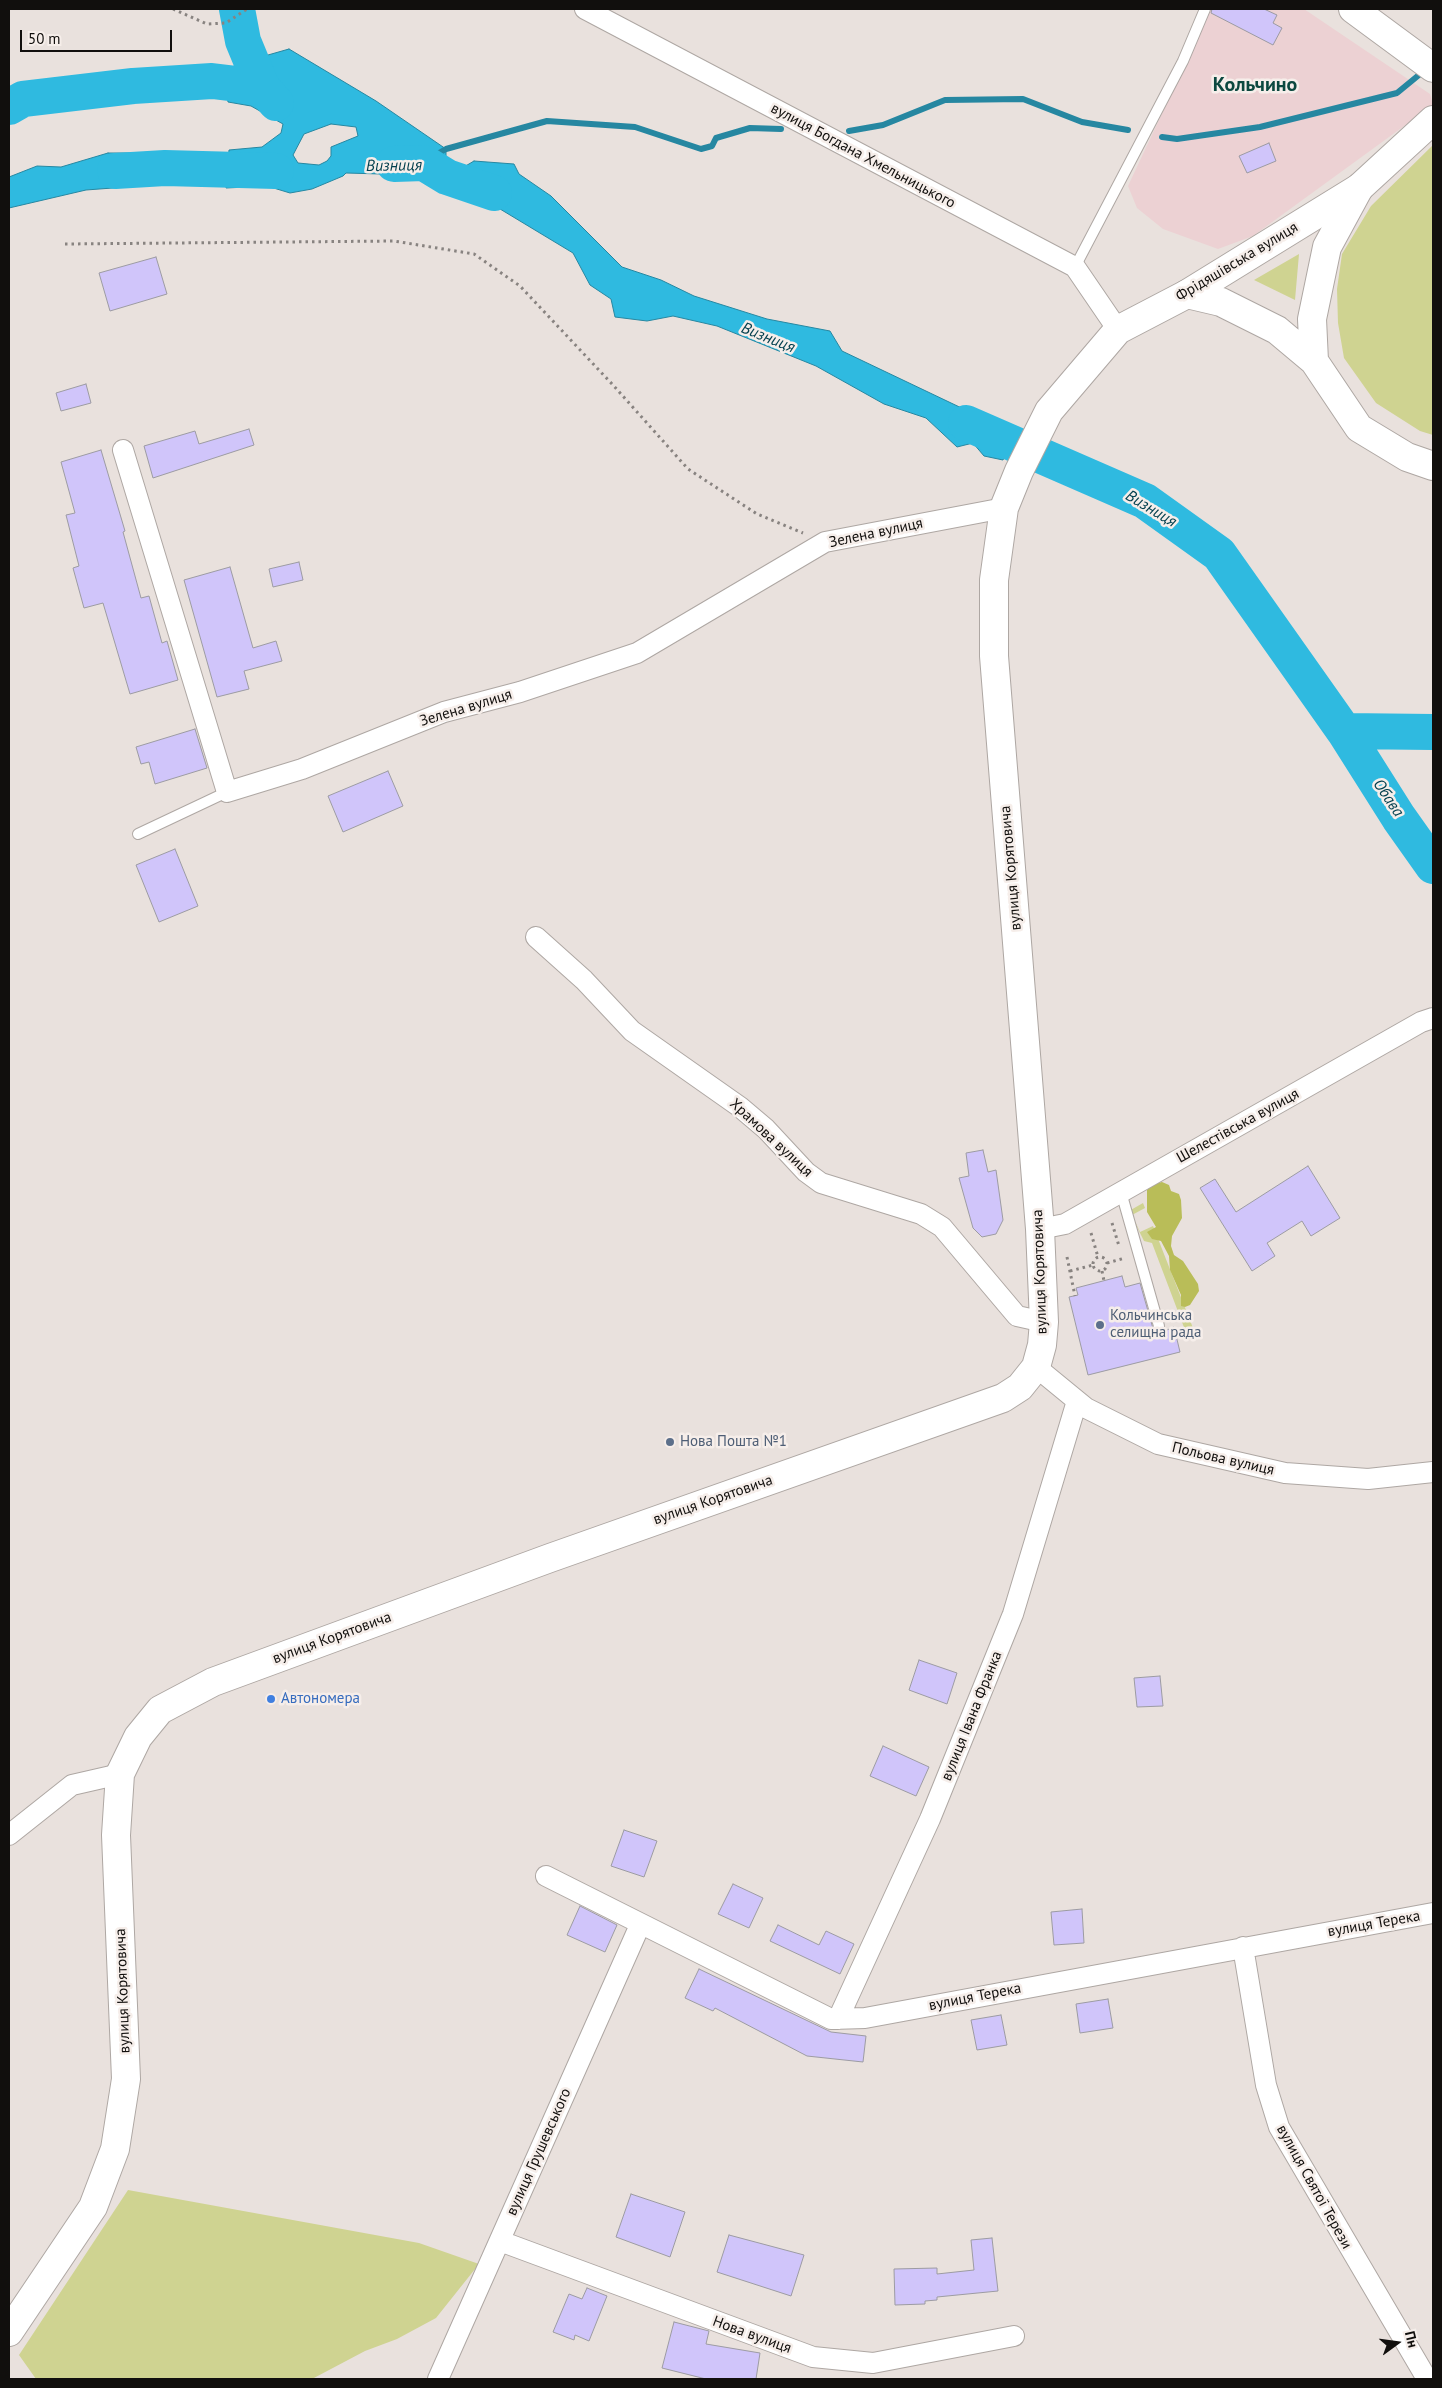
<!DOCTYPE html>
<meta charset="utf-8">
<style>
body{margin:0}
#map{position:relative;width:1442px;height:2388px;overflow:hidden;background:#e9e1dd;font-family:"PT Sans",sans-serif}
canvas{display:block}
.frame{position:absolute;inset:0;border:10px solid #110f0d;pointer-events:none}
.north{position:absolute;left:1372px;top:2318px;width:50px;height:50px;-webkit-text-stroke:4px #f6eeea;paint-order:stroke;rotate:76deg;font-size:14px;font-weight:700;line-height:20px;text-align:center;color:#110f0d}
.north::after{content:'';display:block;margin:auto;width:18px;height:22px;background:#110f0d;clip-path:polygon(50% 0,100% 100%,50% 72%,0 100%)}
.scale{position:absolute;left:20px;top:30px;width:152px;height:22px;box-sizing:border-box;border:2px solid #110f0d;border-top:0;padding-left:6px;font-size:15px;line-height:18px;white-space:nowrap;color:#110f0d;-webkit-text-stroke:4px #f6eeea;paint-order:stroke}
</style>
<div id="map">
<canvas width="1442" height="2388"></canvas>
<div class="frame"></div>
<div class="north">Пн</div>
<div class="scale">50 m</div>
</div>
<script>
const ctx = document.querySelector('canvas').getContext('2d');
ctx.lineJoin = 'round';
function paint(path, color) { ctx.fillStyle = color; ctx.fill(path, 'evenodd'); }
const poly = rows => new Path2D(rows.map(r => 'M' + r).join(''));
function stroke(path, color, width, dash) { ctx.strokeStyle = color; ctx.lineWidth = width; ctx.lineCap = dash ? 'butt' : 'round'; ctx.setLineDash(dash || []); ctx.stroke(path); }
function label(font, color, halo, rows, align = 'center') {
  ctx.font = font + ' "PT Sans",sans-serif'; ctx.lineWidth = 5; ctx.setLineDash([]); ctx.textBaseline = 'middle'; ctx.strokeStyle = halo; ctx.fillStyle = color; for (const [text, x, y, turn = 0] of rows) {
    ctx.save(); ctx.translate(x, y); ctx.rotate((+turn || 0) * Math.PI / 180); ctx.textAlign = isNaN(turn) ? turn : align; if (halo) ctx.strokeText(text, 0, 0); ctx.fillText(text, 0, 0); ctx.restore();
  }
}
paint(poly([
 [1211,9,1304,9,1430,94,1433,105,1253,236,1218,249,1163,229,1137,208,1128,186]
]), '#ecd1d3');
paint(poly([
 [1433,145,1433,435,1420,431,1376,403,1344,358,1338,323,1337,289,1342,254,1371,206],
 [1299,254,1295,300,1254,280],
 [1143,1203,1145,1208,1132,1215,1140,1232,1153,1226,1193,1328,1185,1330,1152,1243,1144,1241,1129,1211],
 [128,2190,419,2243,479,2264,436,2318,397,2339,365,2351,312,2379,36,2379,19,2355]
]), '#cfd391');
paint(poly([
 [1162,1182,1169,1185,1171,1191,1179,1194,1181,1200,1182,1218,1172,1236,1171,1246,1174,1255,1183,1261,1198,1284,1199,1291,1190,1305,1185,1307,1181,1306,1181,1295,1170,1270,1169,1256,1161,1241,1152,1239,1147,1232,1156,1227,1147,1212,1147,1190,1154,1184]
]), '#b9bd58');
const water = poly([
 [289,49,376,101,446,149,446,167,433,181,381,174,346,173,343,176,312,189,290,193,267,186,226,188,229,150,262,147,281,133,283,124,251,106,228,102,224,74,243,72,268,55,289,49],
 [331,124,356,127,358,136,331,147,331,156,327,161,319,165,298,163,293,155,304,134,331,124],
 [108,153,151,153,165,168,146,180,126,187,86,190,9,208,9,177,37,166,61,167,108,153],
 [474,161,514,164,519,174,551,196,622,267,661,280,694,296,767,319,830,331,842,351,1014,433,1003,460,984,456,973,443,957,447,926,418,884,404,816,366,717,326,673,316,647,321,615,317,611,299,590,285,573,253,447,177,474,161]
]);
paint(water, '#2fbae0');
stroke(water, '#2687a1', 1);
stroke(poly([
 [849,131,883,125,945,100,1023,99,1082,122,1128,130],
 [1162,137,1177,139,1260,127,1397,93,1425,70],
 [439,153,446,149,547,121,635,127,701,149,712,146,716,138,750,128,781,129]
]), '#2687a1', 6);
stroke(poly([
 [237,9,243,41,262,87,276,103],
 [9,107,23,99,133,86,212,81,262,87],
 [394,164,424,163,447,177,494,193],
 [115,171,165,168,276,171],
 [966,423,1145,501,1219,554,1344,731,1433,732],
 [1344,731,1399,818,1433,866]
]), '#2fbae0', 36);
const building = poly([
 [1212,9,1264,9,1277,15,1273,23,1282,28,1273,45,1211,13,1212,9],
 [1269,143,1276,161,1247,173,1239,156,1269,143],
 [156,257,167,294,110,311,99,273,156,257],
 [86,384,91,403,61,411,56,393,86,384],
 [249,429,254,445,153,478,144,446,195,431,199,444,249,429],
 [101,450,125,531,123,532,141,598,149,596,162,643,167,641,178,680,130,694,103,603,84,608,73,568,79,566,66,515,75,513,61,462,101,450],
 [299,562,303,580,273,587,269,569,299,562],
 [230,567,253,648,276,641,282,661,244,671,249,689,217,697,184,580,230,567],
 [195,729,207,768,155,784,149,762,141,764,136,747,195,729],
 [388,771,403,806,343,832,328,796,388,771],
 [175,849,198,906,159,922,136,865,175,849],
 [983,1150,988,1172,996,1170,1003,1220,996,1234,982,1237,973,1228,959,1178,969,1176,966,1153,983,1150],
 [1308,1166,1340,1218,1311,1236,1302,1221,1267,1243,1275,1256,1252,1271,1200,1188,1215,1179,1236,1212,1308,1166],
 [1122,1276,1125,1287,1140,1283,1154,1332,1160,1333,1174,1327,1180,1352,1088,1375,1069,1297,1078,1295,1076,1288,1122,1276],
 [919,1660,957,1673,947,1704,909,1690,919,1660],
 [1160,1676,1163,1706,1137,1707,1134,1678,1160,1676],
 [883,1746,929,1767,916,1796,870,1776,883,1746],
 [624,1830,657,1841,644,1877,611,1866,624,1830],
 [733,1884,763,1898,749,1928,718,1914,733,1884],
 [580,1906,617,1925,605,1952,567,1935,580,1906],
 [1082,1909,1084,1943,1054,1945,1051,1912,1082,1909],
 [778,1925,819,1945,826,1931,854,1944,840,1974,770,1941,778,1925],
 [699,1969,831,2032,866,2036,863,2062,807,2056,715,2008,713,2011,685,1998,699,1969],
 [1108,1999,1113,2028,1080,2033,1076,2004,1108,1999],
 [1001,2015,1007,2045,977,2050,971,2020,1001,2015],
 [631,2194,685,2212,670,2257,616,2237,631,2194],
 [729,2235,804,2255,791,2296,717,2272,729,2235],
 [992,2238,998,2291,937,2297,937,2300,925,2301,925,2304,895,2305,894,2269,937,2268,937,2274,974,2270,971,2240,992,2238],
 [587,2288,607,2296,589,2341,575,2335,574,2340,553,2332,569,2294,582,2299,587,2288],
 [674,2322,709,2331,706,2344,760,2353,756,2379,706,2379,662,2368,674,2322]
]);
paint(building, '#d0c5fa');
stroke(building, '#9c9ba2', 1);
const service = poly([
 [1075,267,1183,61,1205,9],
 [138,834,227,792],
 [1121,1192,1159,1326]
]);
const minor = poly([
 [585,9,1075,267,1118,330],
 [123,450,227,792,302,769,444,712,520,692,637,653,825,542,1004,508],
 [536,937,584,980,632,1031,740,1107,766,1129,806,1172,821,1183,921,1214,942,1227,1017,1316,1044,1322],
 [1040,1229,1065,1224,1421,1022,1433,1018],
 [1036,1367,1086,1408,1158,1444,1285,1473,1368,1479,1433,1472],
 [9,1835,72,1785,120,1774],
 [546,1876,831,2019,865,2018,1433,1913],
 [1243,1947,1266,2085,1279,2127,1427,2379],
 [838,2019,930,1819,1013,1614,1077,1401],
 [500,2241,813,2357,873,2363,1014,2336],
 [438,2379,640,1925]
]);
const secondary = poly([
 [9,2332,93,2207,115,2149,126,2079,116,1835,120,1774,138,1737,160,1710,213,1682,550,1558,1003,1398,1020,1387,1036,1367,1042,1345,1044,1322,1040,1229,994,656,994,580,1004,508,1019,471,1049,411,1118,330,1187,294,1359,188,1433,120]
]);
const trunk = poly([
 [1353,9,1433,68],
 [1187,294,1221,302,1277,330,1314,361,1359,428,1407,457,1433,466],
 [1314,361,1312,319,1327,247,1359,188]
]);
stroke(service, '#aea7a3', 12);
stroke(minor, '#aea7a3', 22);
stroke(secondary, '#aea7a3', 30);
stroke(trunk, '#aea7a3', 30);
stroke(poly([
 [173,9,207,24,226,23,247,9],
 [65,244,394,241,474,254,520,286,613,385,688,469,757,514,803,533],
 [1112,1223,1119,1246],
 [1091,1233,1098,1257],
 [1067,1257,1075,1296],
 '1093 1264a7 7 0 1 1 14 0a7 7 0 1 1-14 0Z',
 [1107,1263,1125,1258],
 [1070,1271,1093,1265],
 [1102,1271,1104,1281]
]), '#888380', 3, [2.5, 4]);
stroke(service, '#fff', 10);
stroke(minor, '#fff', 20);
stroke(secondary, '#fff', 28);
stroke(trunk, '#fff', 28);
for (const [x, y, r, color] of [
 [1100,1325,5,"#5c6f8a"],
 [670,1442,5,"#5c6f8a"],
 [271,1699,5,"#3f7fe0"]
]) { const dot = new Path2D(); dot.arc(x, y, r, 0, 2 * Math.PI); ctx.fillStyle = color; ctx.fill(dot); stroke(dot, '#f6eeea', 2); }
label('15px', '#110f0d', '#f6eeea', [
 ["вулиця Богдана Хмельницького",863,156,28],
 ["Фрідяшівська вулиця",1237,262,-31],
 ["Зелена вулиця",876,533,-12],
 ["Зелена вулиця",466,708,-17],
 ["вулиця Корятовича",1011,868,-95],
 ["Шелестівська вулиця",1238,1126,-29],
 ["Храмова вулиця",771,1138,43],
 ["вулиця Корятовича",1040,1272,-92],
 ["Польова вулиця",1223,1459,13],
 ["вулиця Корятовича",713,1500,-19],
 ["вулиця Корятовича",332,1638,-20],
 ["вулиця Івана Франка",972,1716,-68],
 ["вулиця Терека",1374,1924,-10],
 ["вулиця Корятовича",123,1991,-92],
 ["вулиця Терека",975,1997,-11],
 ["вулиця Грушевського",539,2152,-66],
 ["вулиця Святої Терези",1314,2187,61],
 ["Нова вулиця",752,2335,20]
]);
label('15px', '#4e5e75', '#f6eeea', [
 ["Кольчинська",1110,1316],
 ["селищна рада",1110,1333],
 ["Нова Пошта №1",680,1442]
], 'left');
label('15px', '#366cbe', '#f6eeea', [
 ["Автономера",281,1699]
], 'left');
label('italic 16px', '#003e4d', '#f6eeea', [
 ["Визниця",394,166,-1],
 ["Визниця",768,338,22],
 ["Визниця",1151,509,31],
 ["Обава",1388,798,56]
]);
label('bold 20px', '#0c483f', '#f6eeea', [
 ["Кольчино",1255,85]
]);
</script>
